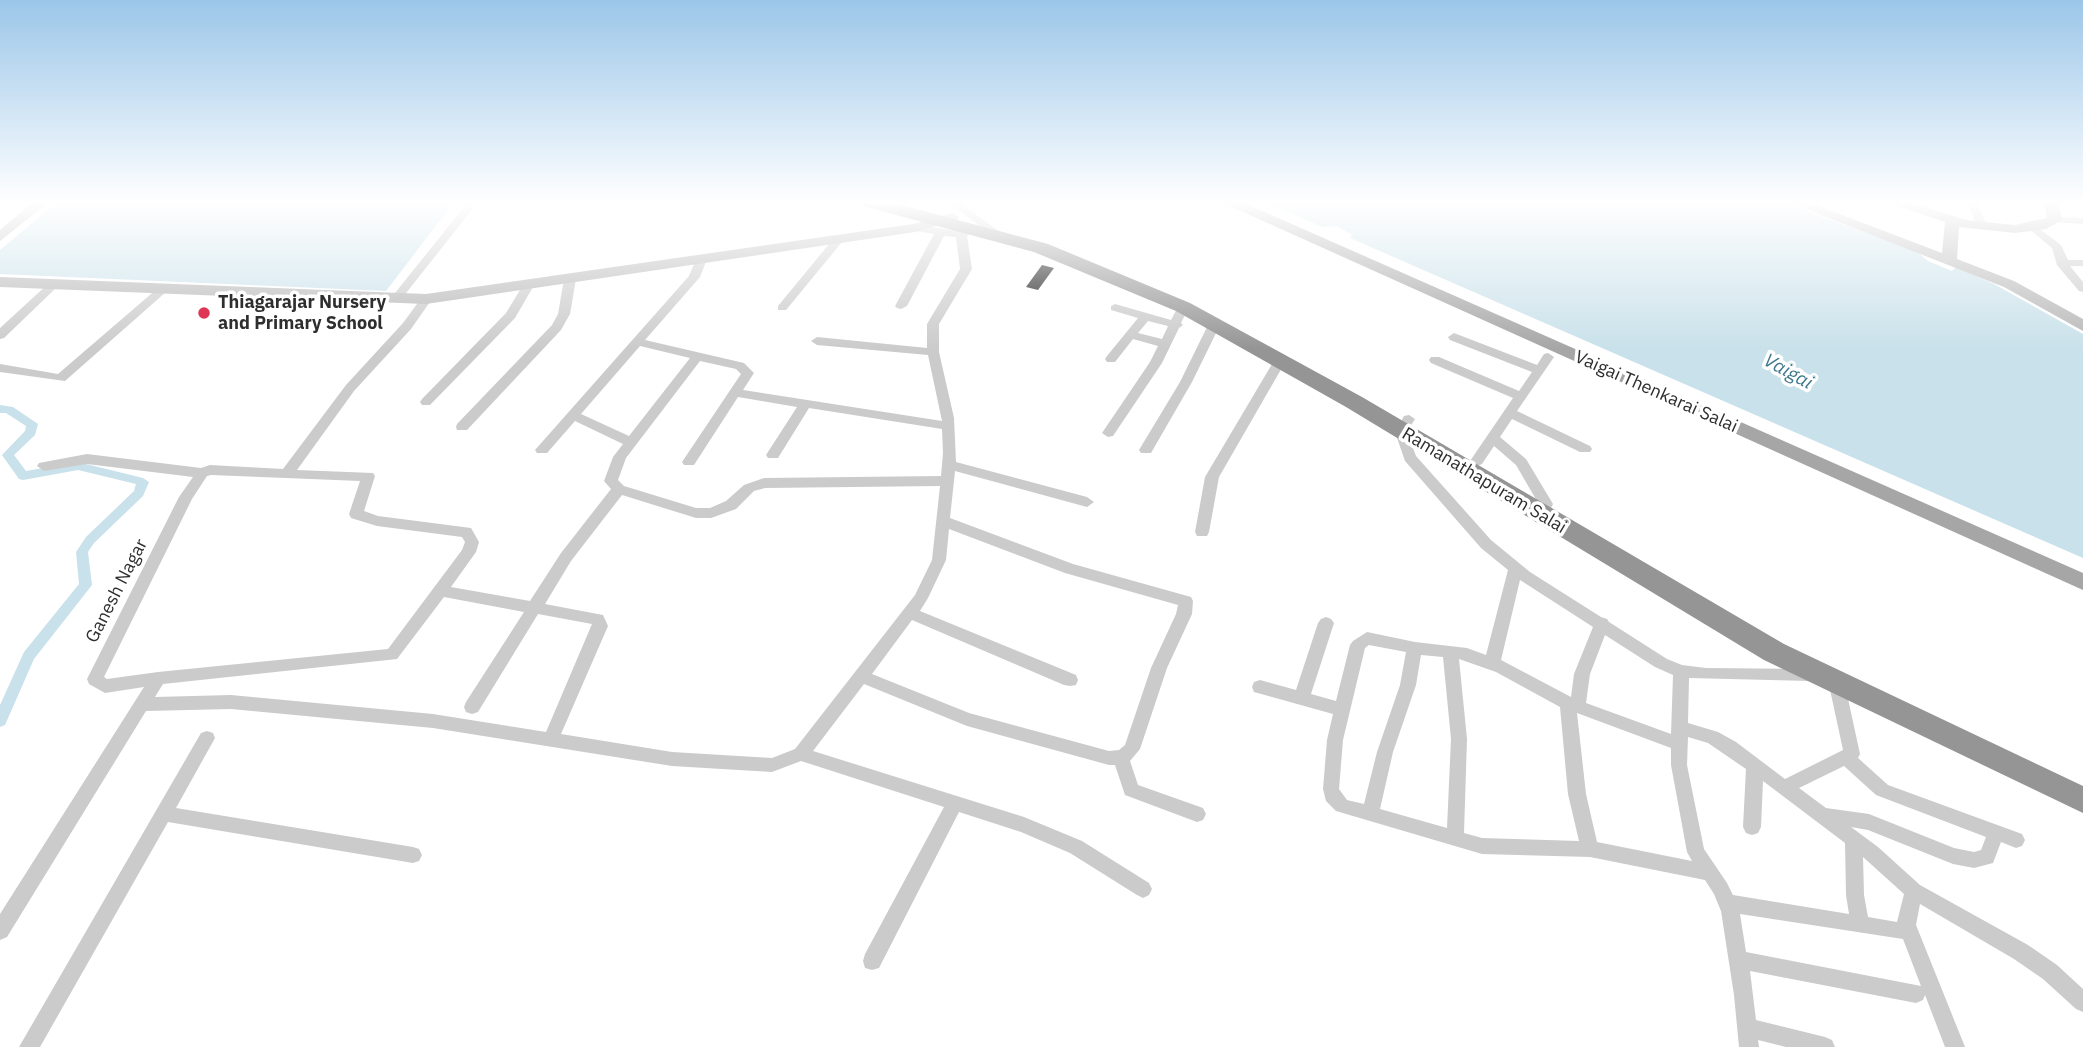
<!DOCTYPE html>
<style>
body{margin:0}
canvas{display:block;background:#fff}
</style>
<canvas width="2083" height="1047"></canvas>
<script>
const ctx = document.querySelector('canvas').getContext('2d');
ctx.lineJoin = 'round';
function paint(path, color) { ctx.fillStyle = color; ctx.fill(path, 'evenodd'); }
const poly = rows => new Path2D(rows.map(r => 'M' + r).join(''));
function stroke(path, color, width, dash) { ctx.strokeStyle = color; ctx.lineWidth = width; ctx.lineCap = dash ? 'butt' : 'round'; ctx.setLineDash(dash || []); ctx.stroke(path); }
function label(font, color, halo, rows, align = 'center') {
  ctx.font = font + ' "IBM Plex Sans",sans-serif'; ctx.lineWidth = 7; ctx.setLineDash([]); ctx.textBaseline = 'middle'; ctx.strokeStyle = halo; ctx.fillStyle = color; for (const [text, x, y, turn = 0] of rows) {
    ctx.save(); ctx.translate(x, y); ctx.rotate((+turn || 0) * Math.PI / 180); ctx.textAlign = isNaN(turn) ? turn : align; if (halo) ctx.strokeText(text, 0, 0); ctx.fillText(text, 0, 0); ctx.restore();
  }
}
paint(poly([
 [57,202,454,202,386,291,0,274,0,250],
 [1263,202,1782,202,1916,251,1928,261,1952,271,1956,267,1994,284,2083,334,2083,558,1350,238,1352,235,1337,226,1323,227]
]), '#c9e1ea');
paint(poly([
 [0,405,13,407,38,424,35,435,14,455,26,471,78,462,143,478,149,482,143,496,94,543,88,552,92,585,34,659,5,725,0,727,0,705,24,652,79,584,76,552,86,537,134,491,136,484,78,470,23,480,19,479,2,455,25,431,26,426,6,413,0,413,0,405]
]), '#c9e1ea');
paint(poly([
 [1042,265,1054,268,1038,290,1026,287]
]), '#151515');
paint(poly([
 [468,202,478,202,399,302,391,302,391,298,468,202],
 [947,202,959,202,1004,235,999,238,995,237,947,202],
 [1967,202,1977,202,1987,226,1986,228,1978,228,1967,202],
 [2055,217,2083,218,2083,224,2051,222,2051,218,2055,217],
 [2033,224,2061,245,2068,260,2083,260,2083,266,2070,266,2083,282,2083,292,2079,291,2057,265,2052,248,2029,229,2029,225,2033,224],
 [915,225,959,231,970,226,975,229,967,236,972,269,939,324,939,352,954,418,956,462,1087,497,1094,502,1087,507,955,471,950,518,1073,564,1191,597,1193,601,1192,614,1167,668,1140,749,1130,761,1138,785,1203,808,1206,814,1203,820,1197,822,1125,795,1115,765,1109,765,967,726,864,684,813,751,1024,817,1082,841,1149,883,1152,889,1149,895,1143,898,1137,895,1070,853,1021,832,959,812,879,968,872,970,865,968,863,961,865,954,944,807,801,761,772,772,672,766,433,728,231,709,146,711,7,937,0,940,0,914,144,687,105,693,89,684,87,679,179,497,193,477,87,464,44,471,37,466,39,463,87,454,201,468,210,465,283,469,346,385,403,323,422,297,430,297,432,299,411,329,354,391,297,470,373,473,375,476,364,511,378,516,471,528,479,542,476,552,451,587,530,601,561,553,611,489,604,481,613,457,623,444,575,421,547,453,537,453,535,450,689,276,697,257,705,257,707,259,700,277,645,340,744,363,754,373,743,390,942,421,928,355,817,345,811,341,817,337,927,348,927,324,960,269,956,237,944,236,907,306,901,309,897,308,895,306,934,234,911,230,911,226,915,225],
 [640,346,690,358,629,436,581,414,640,346],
 [700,361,736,369,741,374,684,459,682,462,684,465,694,465,738,397,797,407,766,455,768,458,778,458,809,408,942,429,943,453,941,476,764,478,744,485,726,501,710,508,696,508,624,486,618,480,626,458,700,361],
 [211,475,360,481,349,514,351,518,377,526,462,537,465,542,462,550,388,649,158,672,107,679,104,677,192,499,207,476,211,475],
 [940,486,932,560,915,595,795,749,772,758,672,752,561,734,608,626,603,615,545,604,571,561,622,495,696,518,711,518,736,509,754,491,765,488,940,486],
 [949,529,1065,573,1178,605,1176,614,1151,668,1125,745,1119,750,1109,751,969,713,872,674,912,620,1064,685,1070,686,1076,685,1078,680,1076,675,920,611,928,598,946,560,949,529],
 [444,597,524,612,466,702,464,707,466,712,472,714,478,712,538,614,592,624,546,732,433,714,231,695,155,697,163,684,397,659,444,597],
 [838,237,843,240,842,242,786,310,778,310,778,306,834,238,838,237],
 [570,276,576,279,570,314,561,330,467,430,457,430,456,427,457,424,552,325,558,314,564,279,570,276],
 [53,282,59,285,57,287,4,338,0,339,0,328,49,283,53,282],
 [527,284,533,287,515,318,430,405,422,405,420,402,422,399,506,313,523,285,527,284],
 [162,287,168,290,166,292,65,381,0,372,0,364,58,374,158,288,162,287],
 [1115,304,1171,320,1179,305,1187,305,1189,307,1181,323,1183,325,1179,328,1162,363,1113,436,1108,437,1102,433,1150,362,1158,346,1133,339,1115,362,1107,362,1105,359,1107,356,1138,318,1111,310,1111,306,1115,304],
 [1148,321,1168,326,1162,339,1138,333,1148,321],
 [1214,321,1220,325,1192,382,1151,453,1141,453,1139,450,1180,382,1208,325,1214,321],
 [1454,333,1537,365,1544,354,1548,353,1554,357,1517,411,1590,446,1592,449,1590,452,1580,452,1512,419,1500,437,1526,459,1553,504,1551,508,1541,508,1516,465,1494,446,1482,464,1477,466,1470,461,1513,398,1431,363,1429,360,1431,357,1439,357,1519,391,1532,372,1450,340,1448,337,1454,333],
 [1281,355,1287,359,1219,477,1209,532,1207,536,1197,536,1195,532,1205,477,1275,359,1281,355],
 [1409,415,1415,419,1407,432,1416,456,1491,540,1530,572,1601,617,1607,619,1609,622,1667,659,1682,665,1706,668,1810,669,1816,670,1818,675,1816,680,1810,681,1689,678,1688,723,1718,732,1736,742,1785,779,1843,750,1829,685,1831,680,1837,678,1843,680,1845,685,1860,754,1858,758,1888,785,2022,834,2025,840,2022,846,2016,848,2001,842,1993,863,1974,868,1953,864,1868,830,1851,827,1878,847,1920,885,2028,945,2057,965,2083,989,2083,1012,2076,1009,2043,979,2014,959,1920,904,1916,925,1965,1047,1945,1047,1925,995,1923,1000,1916,1003,1750,971,1756,1020,1825,1037,1832,1040,1835,1047,1786,1047,1758,1040,1759,1047,1739,1047,1734,995,1721,911,1714,894,1705,880,1590,857,1482,854,1336,811,1326,801,1323,789,1327,740,1333,714,1254,692,1252,687,1254,682,1260,680,1296,690,1318,623,1321,619,1326,617,1331,619,1334,623,1311,694,1336,701,1350,645,1353,641,1367,632,1415,642,1467,648,1486,655,1508,570,1481,548,1405,461,1395,432,1404,416,1409,415],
 [1520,580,1593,627,1574,674,1571,697,1501,660,1520,580],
 [1605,635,1655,667,1673,675,1671,734,1586,703,1590,674,1605,635],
 [1369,645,1406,652,1400,685,1377,752,1364,804,1347,800,1339,789,1343,740,1365,648,1369,645],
 [1421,655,1443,657,1451,739,1447,828,1380,809,1393,752,1416,685,1421,655],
 [1459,659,1496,672,1560,707,1568,794,1579,841,1482,838,1464,833,1467,739,1459,659],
 [1577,713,1671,748,1671,765,1687,852,1692,861,1597,842,1586,794,1577,713],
 [1688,737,1708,743,1746,769,1743,827,1746,833,1752,835,1758,833,1761,827,1763,781,1845,843,1846,895,1849,914,1733,895,1727,883,1704,849,1687,765,1688,737],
 [1844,766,1876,795,1986,837,1981,850,1974,852,1954,848,1869,814,1826,808,1799,788,1844,766],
 [1863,857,1904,894,1897,922,1868,917,1864,895,1863,857],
 [1740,914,1903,939,1921,986,1746,952,1740,914],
 [207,731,213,733,215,738,176,808,413,847,419,849,422,855,419,861,413,863,168,822,40,1047,19,1047,201,733,207,731]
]), '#cbcbcb');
paint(poly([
 [33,202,49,202,0,241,0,230,33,202],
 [1788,202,1808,202,1942,253,1945,222,1886,202,1908,202,1966,220,2015,225,2047,218,2044,202,2058,202,2062,220,2046,229,2015,233,1959,227,1957,259,2014,281,2083,319,2083,331,2004,287,1788,202],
 [952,213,959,217,957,220,915,232,426,304,0,287,0,277,426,294,913,224,952,213]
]), '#b8b8b8');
paint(poly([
 [1221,202,1242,202,2083,573,2083,590,1221,202]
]), '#a6a6a6');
paint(poly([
 [860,202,890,202,1048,244,1190,303,1362,397,1784,644,2083,786,2083,813,1764,660,1346,407,1176,311,1034,252,863,206,860,202]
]), '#959595');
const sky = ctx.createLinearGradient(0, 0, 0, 349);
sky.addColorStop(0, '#9bc6e9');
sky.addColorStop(0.58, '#fff');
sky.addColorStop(1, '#ffffff00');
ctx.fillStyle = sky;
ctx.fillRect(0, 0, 2083, 349);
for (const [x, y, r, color] of [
 [204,313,7,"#de3654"]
]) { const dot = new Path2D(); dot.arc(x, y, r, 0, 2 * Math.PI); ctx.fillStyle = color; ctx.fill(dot); stroke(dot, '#fff', 2.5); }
label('bold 18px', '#2e2e2e', '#fff', [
 ["Thiagarajar Nursery",218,303],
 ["and Primary School",218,324]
], 'left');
label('18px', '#2e2e2e', '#fff', [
 ["Vaigai Thenkarai Salai",1656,392,24],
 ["Ramanathapuram Salai",1484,481,31],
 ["Ganesh Nagar",117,591,-63]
]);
label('italic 19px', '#3f778d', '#fff', [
 ["Vaigai",1788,372,29]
]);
</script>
